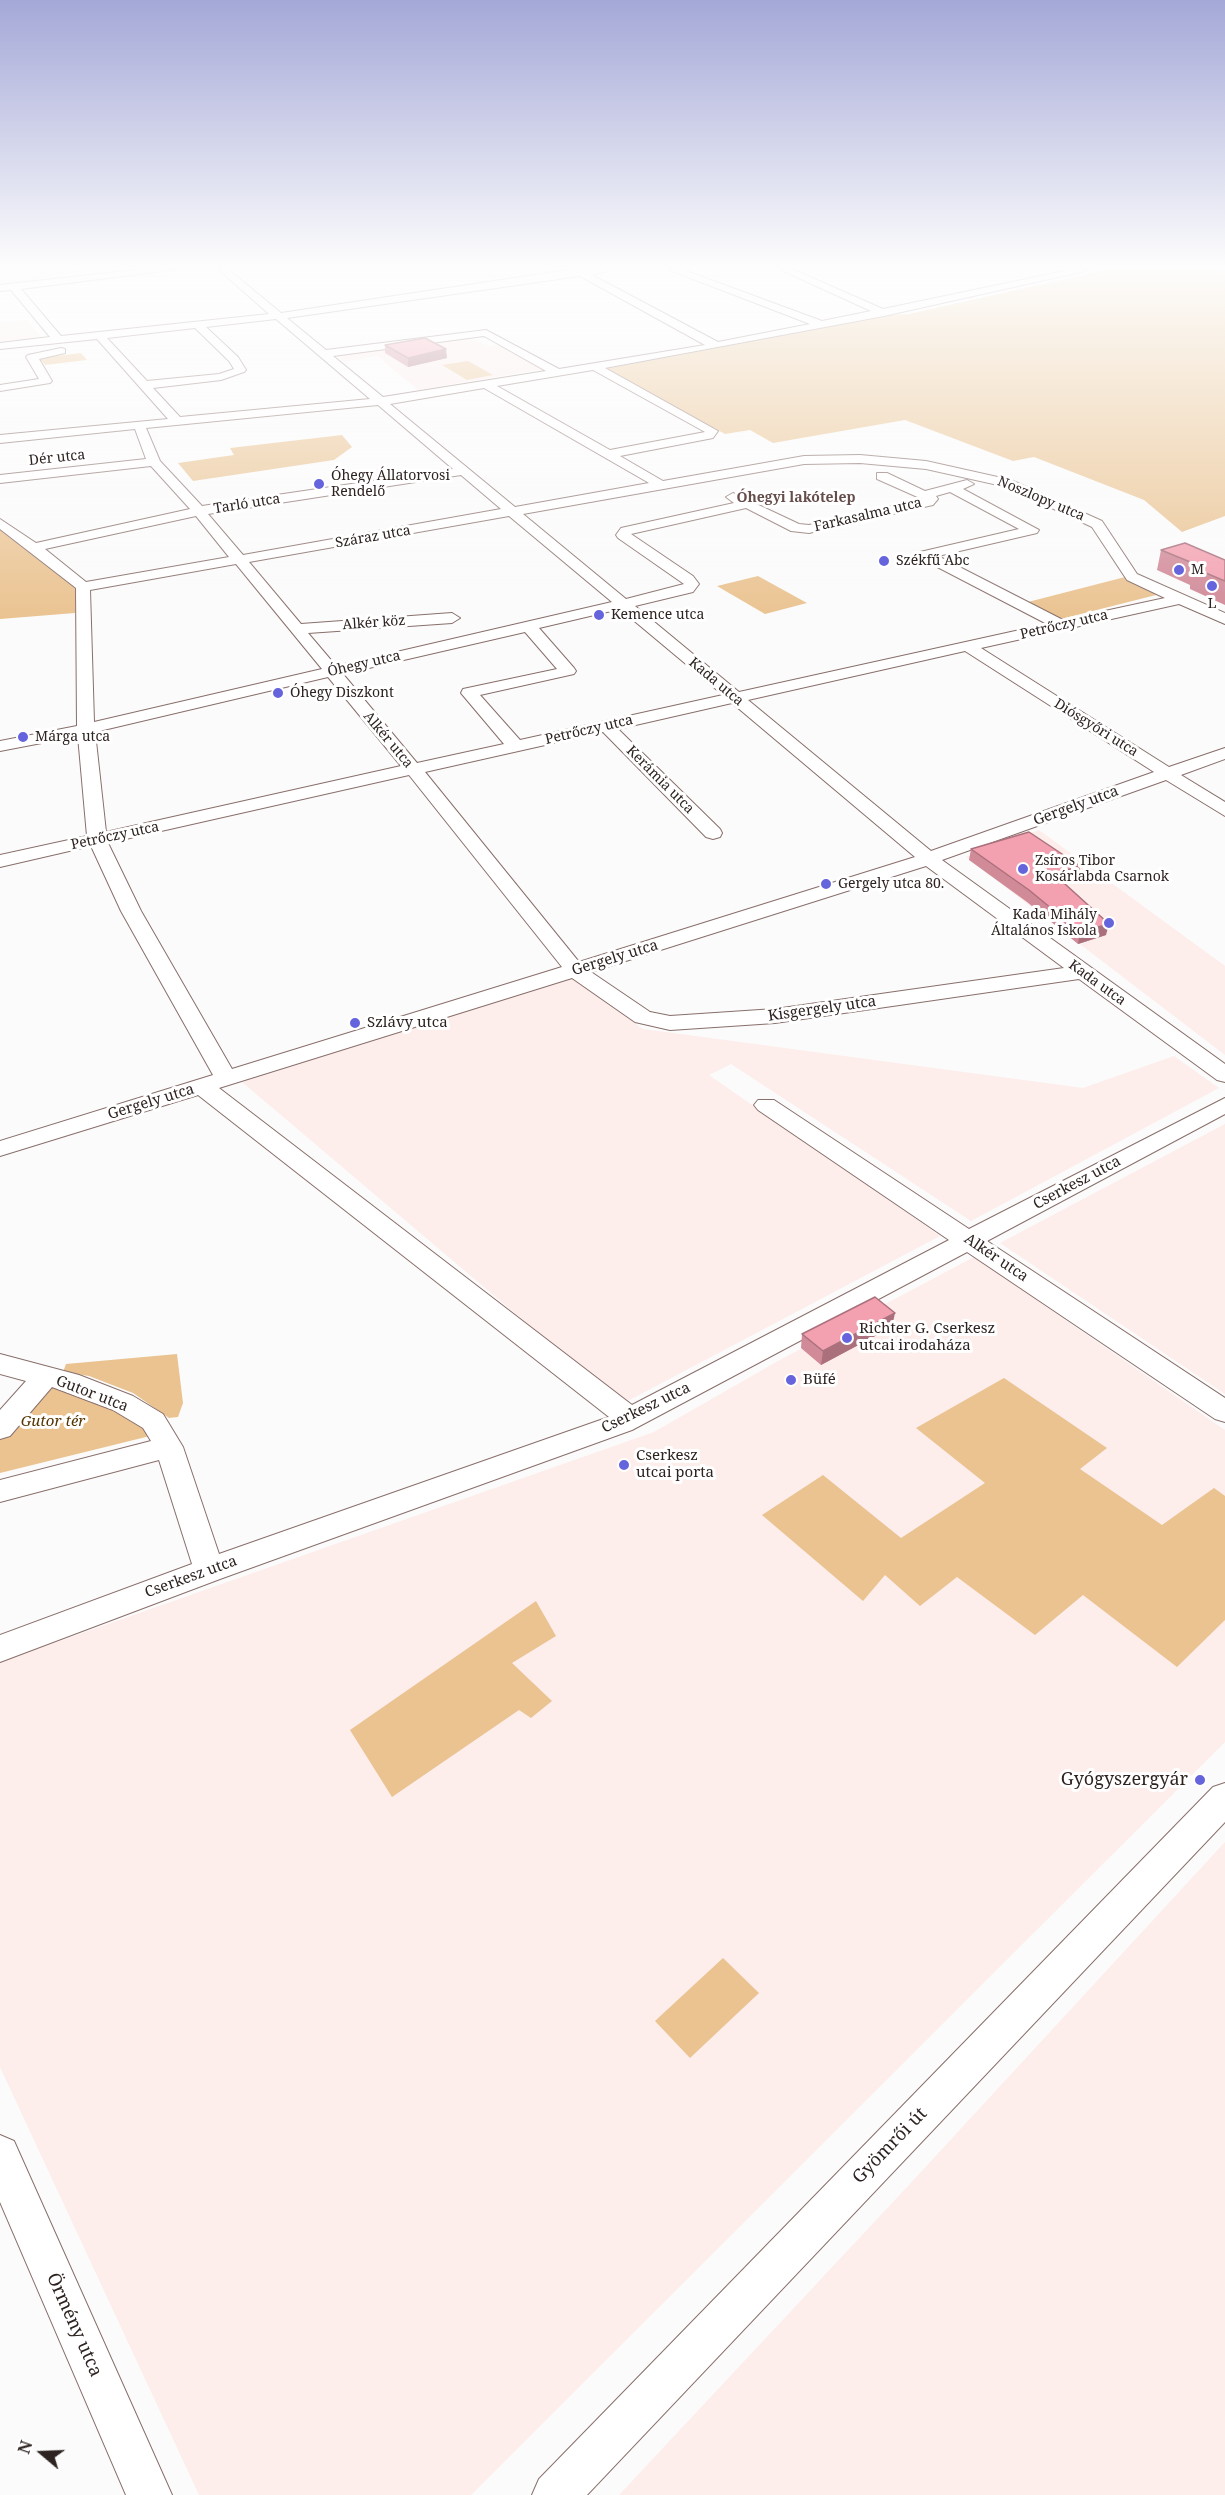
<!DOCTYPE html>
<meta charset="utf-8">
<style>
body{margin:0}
#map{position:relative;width:1225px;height:2495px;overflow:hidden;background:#fbfbfb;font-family:"Noto Serif",serif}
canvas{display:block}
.north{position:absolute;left:12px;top:2423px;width:60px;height:60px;-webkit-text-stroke:4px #fff;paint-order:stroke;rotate:289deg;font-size:16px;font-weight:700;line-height:24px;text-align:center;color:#2d2321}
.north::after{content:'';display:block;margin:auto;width:21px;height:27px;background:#2d2321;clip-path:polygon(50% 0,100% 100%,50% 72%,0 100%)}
</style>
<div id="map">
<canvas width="1225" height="2495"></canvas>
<div class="north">N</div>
</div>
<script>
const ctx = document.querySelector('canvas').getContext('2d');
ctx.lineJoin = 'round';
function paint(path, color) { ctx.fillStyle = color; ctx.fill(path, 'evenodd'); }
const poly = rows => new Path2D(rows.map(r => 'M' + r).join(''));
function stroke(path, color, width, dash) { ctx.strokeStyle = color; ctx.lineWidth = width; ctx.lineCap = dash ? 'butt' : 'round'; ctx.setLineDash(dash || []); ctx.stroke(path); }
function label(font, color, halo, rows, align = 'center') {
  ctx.font = font + ' "Noto Serif",serif'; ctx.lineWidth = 6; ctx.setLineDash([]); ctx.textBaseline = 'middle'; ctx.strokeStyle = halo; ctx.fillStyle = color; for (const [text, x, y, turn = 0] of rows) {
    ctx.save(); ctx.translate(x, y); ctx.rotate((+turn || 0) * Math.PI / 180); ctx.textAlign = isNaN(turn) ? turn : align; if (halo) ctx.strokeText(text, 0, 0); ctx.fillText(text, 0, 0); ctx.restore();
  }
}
paint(poly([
 [0,269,102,269,36,276,39,281,0,286],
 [27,320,43,339,0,344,0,322],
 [466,336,489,346,501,344,546,369,418,390,377,356,344,362,337,356],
 [1039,830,1225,966,1225,1055,966,857],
 [572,978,643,1029,1083,1088,1174,1056,1219,1088,971,1221,731,1064,709,1075,940,1236,622,1404,242,1082],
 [1225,1124,1225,1394,1000,1243],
 [974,1257,1225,1430,1225,1742,471,2495,199,2495,0,2067,0,1662,654,1432,778,1361],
 [1225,1842,1225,2495,619,2495,908,2186]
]), '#fdedeb');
paint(poly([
 [1111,269,1225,269,1225,516,1182,532,1144,500,1034,457,1013,461,905,420,773,443,750,430,725,434,605,369,892,315,909,314],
 [81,353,87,360,45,365,39,358],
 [468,361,493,375,467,380,442,365],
 [342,435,352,447,334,460,193,481,178,463,234,455,230,448],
 [0,529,77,588,75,613,0,619],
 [758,576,807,603,765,614,717,586],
 [1125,577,1160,594,1061,619,1028,602],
 [177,1354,183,1403,178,1417,169,1418,133,1393,89,1376,63,1372,66,1364],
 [1004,1378,1107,1448,1080,1469,1162,1525,1214,1488,1225,1496,1225,1620,1177,1667,1083,1595,1035,1635,957,1577,920,1606,885,1575,863,1601,762,1515,823,1475,901,1538,985,1483,916,1428],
 [49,1380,122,1408,154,1435,0,1473,0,1428],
 [536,1601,556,1636,512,1663,552,1701,531,1718,519,1710,392,1797,350,1730],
 [723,1958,759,1993,690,2058,655,2021]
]), '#eac391');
const minor = poly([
 [144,269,179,269,21,289,61,336,269,314,218,269,228,269,281,313,574,269,615,269,592,275,718,342,810,324,667,269,681,269,822,321,871,311,779,269,792,269,883,309,1074,269,1094,269,884,316,605,368,718,431,713,438,620,456,663,481,804,456,860,455,926,461,1011,480,1102,521,1137,574,1225,613,1225,624,1179,604,981,648,1169,767,1225,748,1225,759,1181,775,1225,802,1225,816,1166,780,942,860,1225,1064,1225,1082,1217,1080,1079,979,775,1023,670,1030,635,1022,572,978,219,1088,632,1405,949,1240,758,1110,754,1105,758,1100,774,1100,969,1229,1225,1098,1225,1114,987,1241,1225,1398,1225,1422,1215,1419,967,1252,632,1430,220,1579,0,1662,0,1635,192,1564,159,1460,0,1502,0,1480,151,1441,143,1428,113,1410,52,1387,10,1436,0,1439,0,1410,26,1381,0,1374,0,1354,79,1375,133,1396,163,1414,183,1447,219,1554,609,1417,198,1095,0,1156,0,1141,213,1075,121,911,91,846,0,867,0,855,87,836,78,736,0,751,0,741,77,726,76,588,0,529,0,519,36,543,190,509,151,466,0,483,0,475,146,459,135,429,0,443,0,435,168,419,97,339,0,349,0,343,50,337,11,290,0,291,0,285,144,269],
 [580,276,705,345,559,369,486,330,326,350,287,318,580,276],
 [276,319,370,399,180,417,153,388,221,380,244,372,246,370,238,357,206,327,276,319],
 [195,328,229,361,234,369,219,374,147,381,107,338,195,328],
 [484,336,546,371,383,397,333,356,484,336],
 [593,370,705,432,610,450,497,386,593,370],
 [484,388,649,483,515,507,390,404,484,388],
 [378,405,453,469,202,506,160,461,146,428,378,405],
 [860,463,926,469,1007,487,1092,527,1127,580,1165,598,1063,620,938,556,1037,533,1039,530,963,489,974,484,967,480,925,491,887,473,877,473,877,479,922,499,809,525,799,524,733,493,726,497,734,503,621,528,616,535,618,538,684,584,626,599,523,514,804,464,860,463],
 [461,475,501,509,243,555,208,514,461,475],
 [950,492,1019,529,920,552,920,558,1047,624,739,692,635,606,693,592,699,584,693,576,631,534,746,508,791,531,809,533,933,505,938,499,936,496,950,492],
 [196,516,229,557,86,582,45,549,196,516],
 [509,516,612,602,336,666,308,633,452,623,460,618,452,613,301,624,249,562,509,516],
 [236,564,322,669,94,722,90,590,236,564],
 [620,609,723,695,520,740,480,695,574,674,576,671,574,668,539,628,620,609],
 [525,632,557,669,463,689,461,693,504,744,417,763,343,674,525,632],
 [965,651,1154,772,931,851,748,700,965,651],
 [328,677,401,766,106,832,95,732,328,677],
 [732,703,915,857,579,962,425,772,603,732,706,837,713,839,720,837,722,833,720,829,618,729,732,703],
 [409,775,562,967,232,1069,141,911,108,843,409,775],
 [926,866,1064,968,775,1009,670,1016,650,1012,591,972,926,866],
 [61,348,65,349,65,353,39,359,52,381,50,383,0,391,0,385,39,379,26,357,28,355,61,348],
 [1225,1783,1225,1822,587,2495,532,2495,539,2479,1213,1787,1225,1783],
 [0,2135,14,2141,172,2495,126,2495,0,2202,0,2135]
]);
stroke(minor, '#886f6b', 2);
paint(minor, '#fff');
paint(poly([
 [385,345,447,358,408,367,385,353],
 [1161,550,1225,560,1225,605,1190,589,1190,585,1157,570],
 [971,849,1080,866,1078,877,1063,882,1106,935,1078,944,1027,902,969,860],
 [892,1327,821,1365,801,1348,802,1334]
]), '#d18a98');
paint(poly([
 [446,349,447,358,408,367,408,358],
 [1080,866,1078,877,1052,885,1054,874],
 [1109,924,1106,935,1078,944,1080,932],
 [895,1313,892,1327,821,1365,823,1351]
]), '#aa717c');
const building = poly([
 [425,338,446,349,408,358,385,345,425,338],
 [1185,543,1225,560,1225,581,1194,568,1200,566,1161,550,1185,543],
 [1029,832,1080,866,1054,874,1109,924,1080,932,1029,890,971,849,1029,832],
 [875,1297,895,1313,823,1351,802,1334,875,1297]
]);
paint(building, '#f3a1b1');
stroke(building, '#aa717c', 1.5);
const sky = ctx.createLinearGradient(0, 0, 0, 619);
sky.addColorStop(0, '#a4a8d7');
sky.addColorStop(0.43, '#fdfdfd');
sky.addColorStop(1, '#fdfdfd00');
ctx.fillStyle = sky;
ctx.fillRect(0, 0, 1225, 619);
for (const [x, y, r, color] of [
 [319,484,6,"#6564dd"],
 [884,561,6,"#6564dd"],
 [1179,570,6,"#6564dd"],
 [1212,586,6,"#6564dd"],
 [599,615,6,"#6564dd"],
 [278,693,6,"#6564dd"],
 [23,737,6,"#6564dd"],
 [1023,869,6,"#6564dd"],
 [826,884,6,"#6564dd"],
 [1109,923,6,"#6564dd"],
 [355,1023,6,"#6564dd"],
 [847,1338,6,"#6564dd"],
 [791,1380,6,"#6564dd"],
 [624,1465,6,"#6564dd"],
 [1200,1780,6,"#6564dd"]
]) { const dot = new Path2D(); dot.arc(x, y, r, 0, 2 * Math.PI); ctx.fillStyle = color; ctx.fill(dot); stroke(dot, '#fff', 2); }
label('14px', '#2d2321', '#fff', [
 ["Dér utca",57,458,-6],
 ["Noszlopy utca",1041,499,23],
 ["Tarló utca",247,504,-9],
 ["Farkasalma utca",868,515,-13],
 ["Száraz utca",373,537,-10],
 ["Alkér köz",374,623,-4],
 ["Petrőczy utca",1064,625,-13],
 ["Óhegy utca",364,664,-13],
 ["Kada utca",716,682,40],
 ["Diósgyőri utca",1096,728,32],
 ["Petrőczy utca",589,730,-13],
 ["Alkér utca",388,740,50],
 ["Kerámia utca",660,780,45],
 ["Petrőczy utca",115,836,-12],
 ["Kada utca",1097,983,36]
]);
label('14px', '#2d2321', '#fff', [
 ["Óhegy Állatorvosi",331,476],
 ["Rendelő",331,492],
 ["Székfű Abc",896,561],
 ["M",1191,570],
 ["L",1212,604,"center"],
 ["Kemence utca",611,615],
 ["Óhegy Diszkont",290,693],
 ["Márga utca",35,737],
 ["Zsíros Tibor",1035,861],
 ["Kosárlabda Csarnok",1035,877],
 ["Gergely utca 80.",838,884],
 ["Kada Mihály",1097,915,"right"],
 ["Általános Iskola",1097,931,"right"]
], 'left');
label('bold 14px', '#654d4a', '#fff', [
 ["Óhegyi lakótelep",796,498]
]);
label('15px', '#2d2321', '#fff', [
 ["Gergely utca",1076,806,-20],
 ["Gergely utca",615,958,-17],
 ["Kisgergely utca",822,1009,-8],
 ["Gergely utca",151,1102,-17],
 ["Cserkesz utca",1077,1183,-28],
 ["Alkér utca",996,1258,34],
 ["Gutor utca",92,1394,21],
 ["Cserkesz utca",646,1408,-26],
 ["Cserkesz utca",191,1577,-20]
]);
label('15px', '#2d2321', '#fff', [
 ["Szlávy utca",367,1023],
 ["Richter G. Cserkesz",859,1329],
 ["utcai irodaháza",859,1346],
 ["Büfé",803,1380],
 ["Cserkesz",636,1456],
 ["utcai porta",636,1473]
], 'left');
label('italic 15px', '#553500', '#fff', [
 ["Gutor tér",53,1422]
]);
label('18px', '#2d2321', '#fff', [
 ["Gyógyszergyár",1188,1780]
], 'right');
label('18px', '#2d2321', '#fff', [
 ["Gyömrői út",890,2146,-46],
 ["Örmény utca",74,2325,66]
]);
</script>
